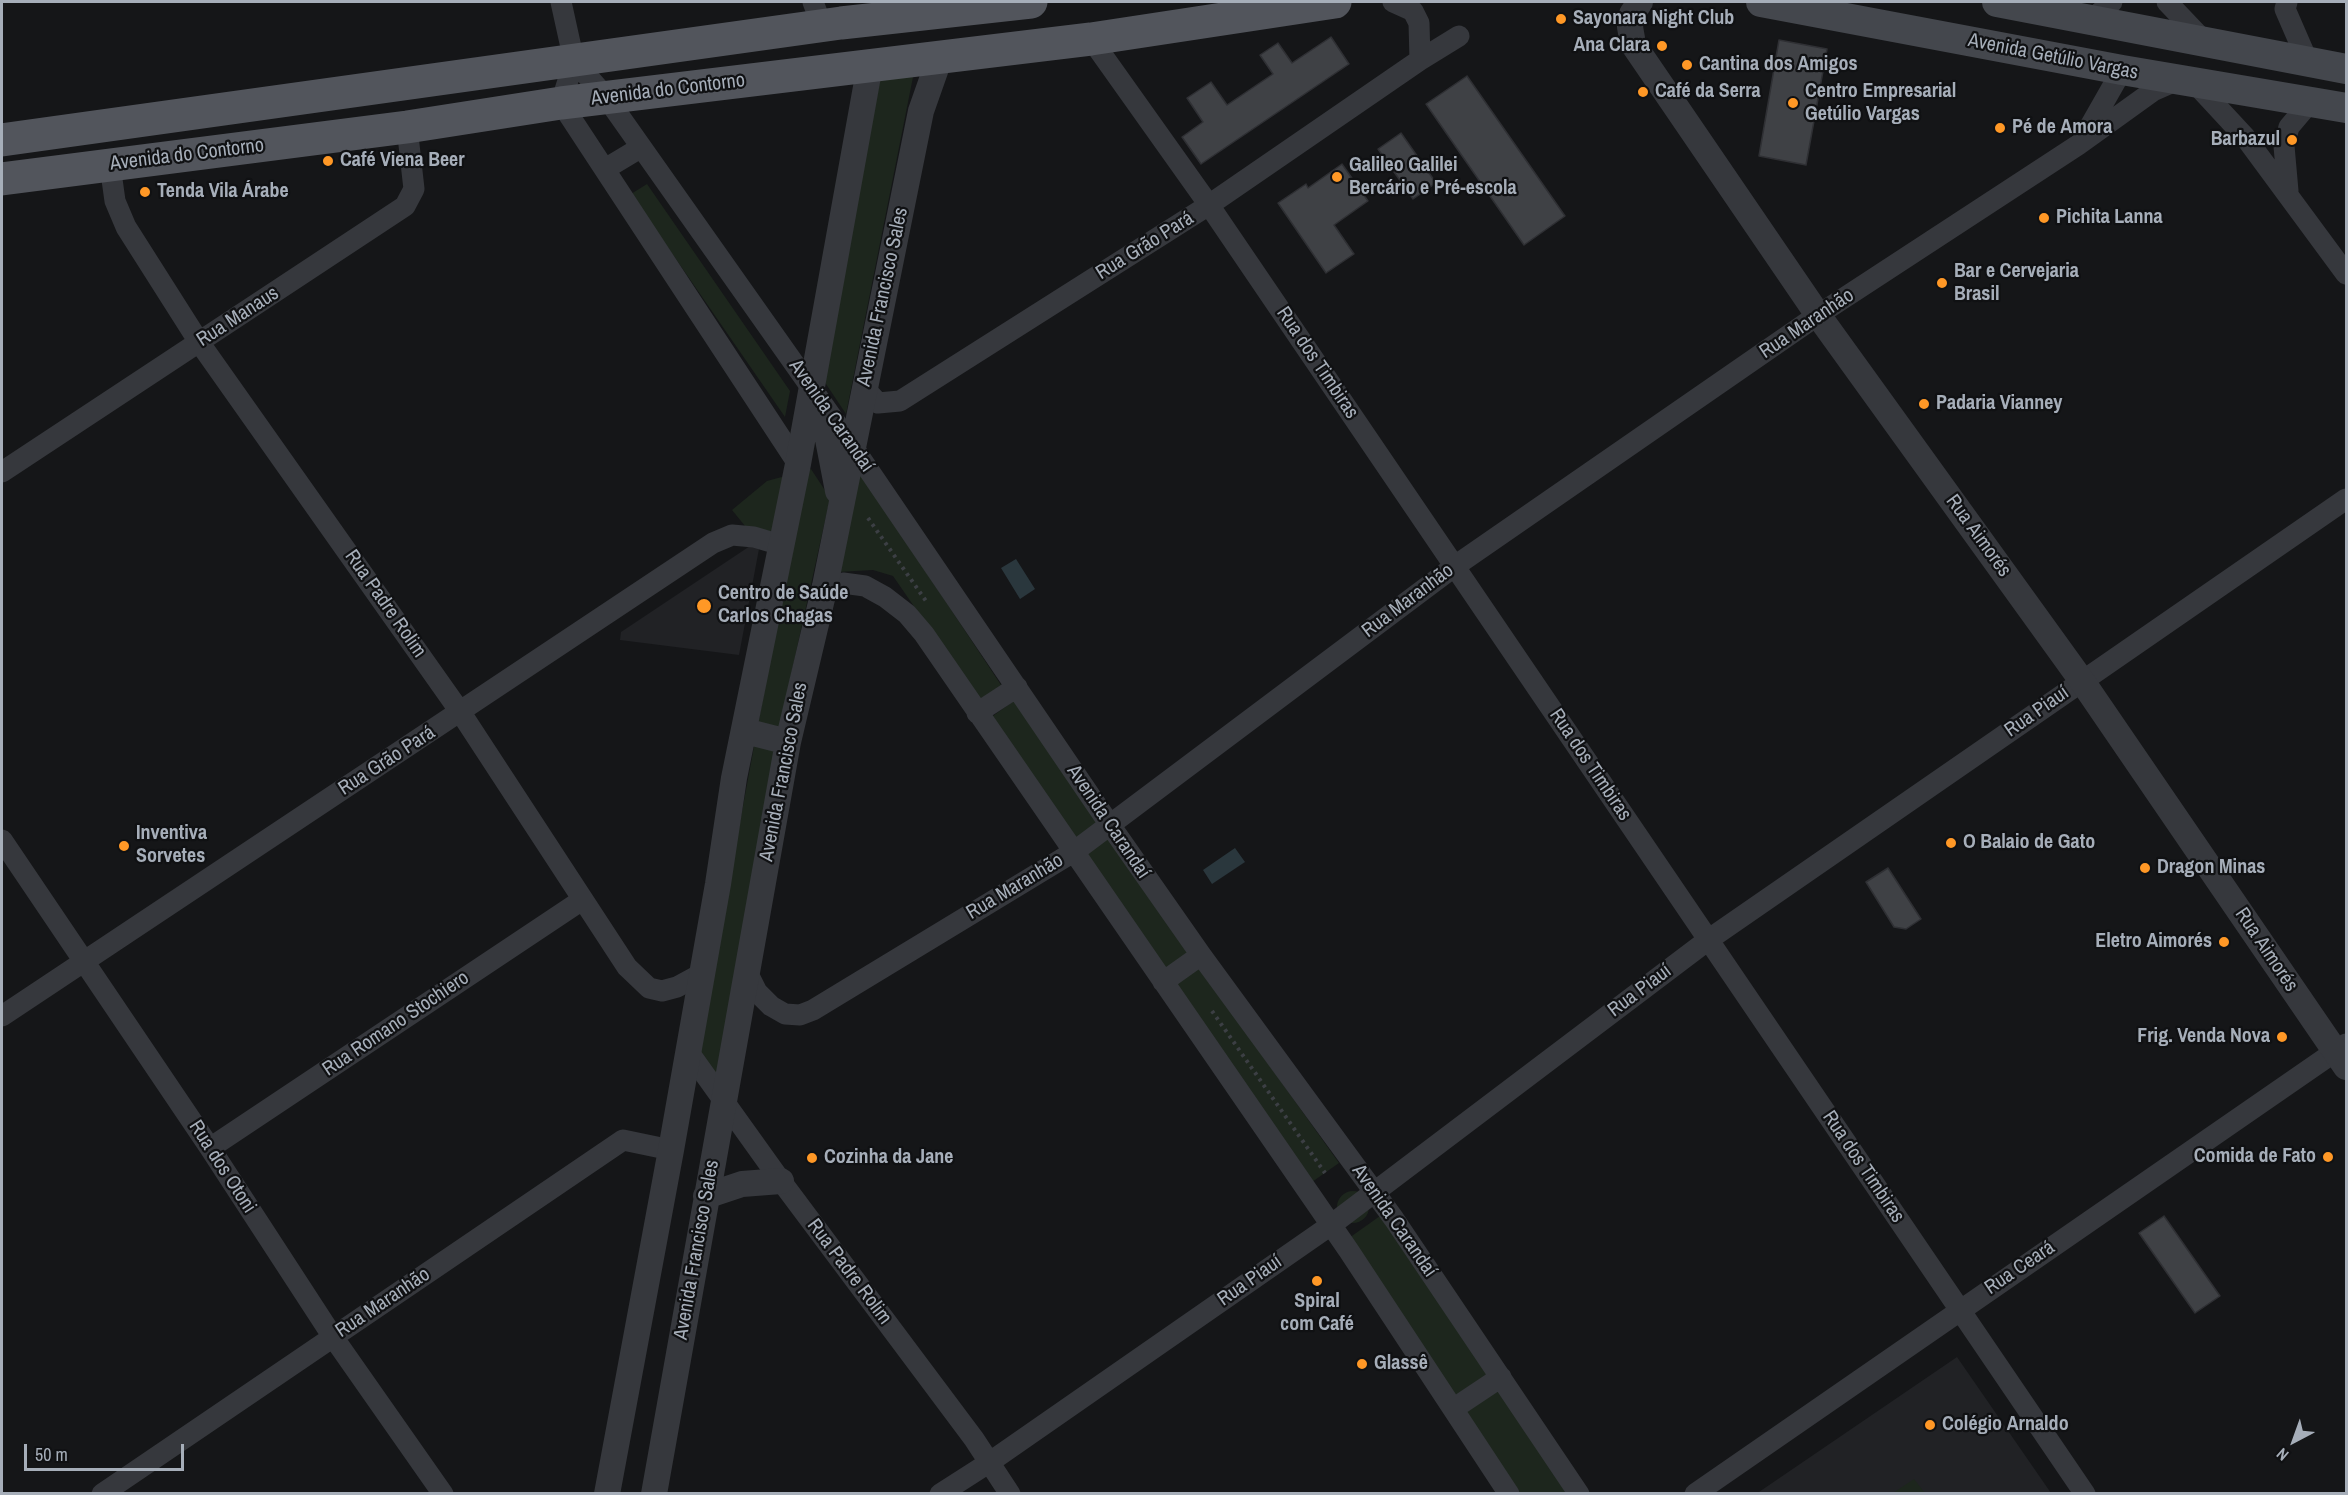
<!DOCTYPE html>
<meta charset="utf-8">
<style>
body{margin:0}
#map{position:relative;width:2348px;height:1495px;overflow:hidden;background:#151618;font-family:"Archivo Narrow",sans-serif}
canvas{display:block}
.frame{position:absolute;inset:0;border:3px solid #a6aeb9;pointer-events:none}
.north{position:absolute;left:2264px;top:1411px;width:60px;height:60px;-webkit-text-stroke:4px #101113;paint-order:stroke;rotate:221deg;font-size:16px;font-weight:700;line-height:24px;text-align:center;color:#a6aeb9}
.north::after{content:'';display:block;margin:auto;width:21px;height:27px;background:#a6aeb9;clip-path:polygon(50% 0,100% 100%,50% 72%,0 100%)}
.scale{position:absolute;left:24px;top:1444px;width:160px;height:27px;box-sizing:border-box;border:3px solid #a6aeb9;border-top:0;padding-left:8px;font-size:18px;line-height:21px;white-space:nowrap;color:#a6aeb9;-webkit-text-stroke:4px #101113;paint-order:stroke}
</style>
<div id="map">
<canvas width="2348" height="1495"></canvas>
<div class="frame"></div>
<div class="north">N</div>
<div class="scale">50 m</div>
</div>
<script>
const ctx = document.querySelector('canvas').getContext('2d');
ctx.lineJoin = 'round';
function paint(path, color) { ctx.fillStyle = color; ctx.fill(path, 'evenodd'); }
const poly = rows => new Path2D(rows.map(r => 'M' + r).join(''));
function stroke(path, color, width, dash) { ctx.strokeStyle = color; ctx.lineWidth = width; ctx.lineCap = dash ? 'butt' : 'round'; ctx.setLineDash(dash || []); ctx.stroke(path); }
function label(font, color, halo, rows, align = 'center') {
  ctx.font = font + ' "Archivo Narrow",sans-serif'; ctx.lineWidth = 4.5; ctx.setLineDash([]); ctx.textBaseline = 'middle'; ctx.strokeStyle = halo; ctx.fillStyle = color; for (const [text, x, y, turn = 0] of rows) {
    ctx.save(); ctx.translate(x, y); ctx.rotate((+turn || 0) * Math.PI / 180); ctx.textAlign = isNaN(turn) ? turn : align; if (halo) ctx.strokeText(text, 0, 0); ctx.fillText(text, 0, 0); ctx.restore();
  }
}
paint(poly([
 [753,544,759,549,739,655,620,640,621,632],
 [1957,1357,2051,1493,1756,1494]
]), '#212225');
paint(poly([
 [915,67,846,414,822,378,881,75],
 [647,184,790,391,785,417,631,194],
 [811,469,830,498,780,725,719,1080,698,1049,793,536,745,526,732,510,767,481],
 [859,471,1003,688,980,702,893,576,873,570,838,572],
 [1015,700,1103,823,1077,841,990,718],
 [1108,834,1192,954,1165,972,1085,852],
 [1200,968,1339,1163,1312,1182,1174,985],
 '1337 1207a16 16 0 1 1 32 0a16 16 0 1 1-32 0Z',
 [1380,1216,1491,1375,1456,1399,1349,1238],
 [1497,1386,1570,1493,1520,1493,1464,1410],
 [1914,1479,1925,1493,1893,1493]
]), '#1d261d');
paint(poly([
 [1016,559,1035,589,1020,599,1001,568],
 [1235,848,1245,862,1212,884,1203,870]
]), '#2a373d');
const building = poly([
 [1331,37,1349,64,1201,164,1182,137,1203,122,1187,98,1211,82,1227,105,1273,74,1260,55,1278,43,1292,63,1331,37],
 [1779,40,1827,49,1806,165,1759,156,1779,40],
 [1467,76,1565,216,1524,245,1426,104,1467,76],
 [1401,133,1436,183,1413,199,1378,149,1401,133],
 [1342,164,1368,201,1334,225,1354,254,1326,273,1278,203,1306,184,1308,188,1342,164],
 [1888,868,1921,919,1906,929,1894,927,1866,882,1888,868],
 [2164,1216,2220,1296,2195,1313,2139,1233,2164,1216]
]);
paint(building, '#3f4145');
stroke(building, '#2f3034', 1.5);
stroke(poly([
 [868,518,926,601],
 [1212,1011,1325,1173]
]), '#3c3f44', 4, [3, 4.5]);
stroke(poly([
 [561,2,574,61,606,97,853,447,1110,825,1201,955,1394,1219,1579,1494],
 [813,2,822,26],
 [1393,2,1413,11,1419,23,1420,60],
 [2167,2,2206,43],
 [2287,2,2285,9,2308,62],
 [2090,21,2112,2],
 [1091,39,1209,205,2085,1494],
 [574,61,561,103,798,464],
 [2194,82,2245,137,2346,274],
 [2085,135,2122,70],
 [110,165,115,201,126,227,199,342,461,713,627,967,649,988,662,991,677,987,701,974],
 [605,169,640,148],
 [2288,191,2284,146,2289,127,2311,101],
 [864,388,878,403,900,401,1209,205,1420,60,1459,36],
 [2,472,405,206,414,189,407,127],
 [825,586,843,583,865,586,885,597,907,614,924,634,1349,1251,1509,1494],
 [977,713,1017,687],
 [2,840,210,1148,333,1337,443,1494],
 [747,972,757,992,771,1006,785,1014,800,1015,813,1010,1075,851,1455,566,1818,315,2078,145,2153,91,2178,80],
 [1163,982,1201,955],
 [2,1016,713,543,732,535,754,537,781,545],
 [688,1051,781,1181,974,1439,1010,1494],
 [210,1148,582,900],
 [1453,1409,1501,1377],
 [102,1494,623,1140,671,1150],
 [940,1494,990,1462,1331,1225,1708,940,2346,499],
 [1695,1494,2346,1044]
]), '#36383d', 21);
stroke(poly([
 [1640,2,1632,14,1630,27,1633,44,1818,315,2082,681,2346,1067],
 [812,390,827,434,838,491],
 [745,731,788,742],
 [706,1196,742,1184,781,1181],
 [607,1494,671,1150,718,884,734,778,798,464,870,65],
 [654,1494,788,742,825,586,921,111,940,57]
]), '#36383d', 26);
stroke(poly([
 [1761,2,2122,70,2346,108],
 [1997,2,2346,69]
]), '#44474d', 30);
stroke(poly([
 [2,140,841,23,1031,2],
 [2,179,407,127,561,103,1091,39,1335,2]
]), '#52555c', 33);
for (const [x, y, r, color] of [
 [1561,19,6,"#ff9826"],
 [1662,46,6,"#ff9826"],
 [1687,65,6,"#ff9826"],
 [1643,92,6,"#ff9826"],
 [1793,103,6,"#ff9826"],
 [2000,128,6,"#ff9826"],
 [2292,140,6,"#ff9826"],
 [328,161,6,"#ff9826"],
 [1337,177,6,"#ff9826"],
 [145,192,6,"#ff9826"],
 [2044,218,6,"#ff9826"],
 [1942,283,6,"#ff9826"],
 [1924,404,6,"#ff9826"],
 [704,606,8,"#ff9826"],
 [1951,843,6,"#ff9826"],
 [124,846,6,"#ff9826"],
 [2145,868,6,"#ff9826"],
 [2224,942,6,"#ff9826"],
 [2282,1037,6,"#ff9826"],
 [2328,1157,6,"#ff9826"],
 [812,1158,6,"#ff9826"],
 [1317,1281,6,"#ff9826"],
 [1362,1364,6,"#ff9826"],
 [1930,1425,6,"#ff9826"]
]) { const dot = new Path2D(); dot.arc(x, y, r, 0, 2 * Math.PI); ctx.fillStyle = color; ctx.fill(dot); stroke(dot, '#101113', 2); }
label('bold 20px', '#a6aeb9', '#101113', [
 ["Sayonara Night Club",1573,19],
 ["Ana Clara",1650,46,"right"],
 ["Cantina dos Amigos",1699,65],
 ["Café da Serra",1655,92],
 ["Centro Empresarial",1805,92],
 ["Getúlio Vargas",1805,115],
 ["Pé de Amora",2012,128],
 ["Barbazul",2280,140,"right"],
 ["Café Viena Beer",340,161],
 ["Galileo Galilei",1349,166],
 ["Bercário e Pré-escola",1349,189],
 ["Tenda Vila Árabe",157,192],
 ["Pichita Lanna",2056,218],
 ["Bar e Cervejaria",1954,272],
 ["Brasil",1954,295],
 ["Padaria Vianney",1936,404],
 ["Centro de Saúde",718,594],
 ["Carlos Chagas",718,617],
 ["Inventiva",136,834],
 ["Sorvetes",136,857],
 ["O Balaio de Gato",1963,843],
 ["Dragon Minas",2157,868],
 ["Eletro Aimorés",2212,942,"right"],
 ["Frig. Venda Nova",2270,1037,"right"],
 ["Comida de Fato",2316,1157,"right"],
 ["Cozinha da Jane",824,1158],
 ["Spiral",1317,1302,"center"],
 ["com Café",1317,1325,"center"],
 ["Glassê",1374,1364],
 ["Colégio Arnaldo",1942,1425]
], 'left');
label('20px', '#a6aeb9', '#101113', [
 ["Avenida Getúlio Vargas",2053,57,11],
 ["Avenida do Contorno",668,90,-7],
 ["Avenida do Contorno",187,155,-7],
 ["Rua Grão Pará",1145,246,-32],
 ["Avenida Francisco Sales",883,297,-78],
 ["Rua Manaus",238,317,-33],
 ["Rua Maranhão",1807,324,-34],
 ["Rua dos Timbiras",1317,363,56],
 ["Avenida Carandaí",831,416,55],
 ["Rua Aimorés",1978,536,54],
 ["Rua Maranhão",1408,601,-37],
 ["Rua Padre Rolim",385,604,55],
 ["Rua Piauí",2037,712,-35],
 ["Rua Grão Pará",387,761,-33],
 ["Rua dos Timbiras",1590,765,56],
 ["Avenida Francisco Sales",784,772,-79],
 ["Avenida Carandaí",1108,822,56],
 ["Rua Maranhão",1015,887,-31],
 ["Rua Aimorés",2266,950,56],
 ["Rua Piauí",1640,991,-37],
 ["Rua Romano Stochiero",396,1024,-34],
 ["Rua dos Otoni",222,1167,57],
 ["Rua dos Timbiras",1863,1167,56],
 ["Avenida Carandaí",1394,1221,55],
 ["Avenida Francisco Sales",697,1250,-80],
 ["Rua Ceará",2020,1268,-34],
 ["Rua Padre Rolim",849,1272,53],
 ["Rua Piauí",1250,1281,-35],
 ["Rua Maranhão",383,1303,-34]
]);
</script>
